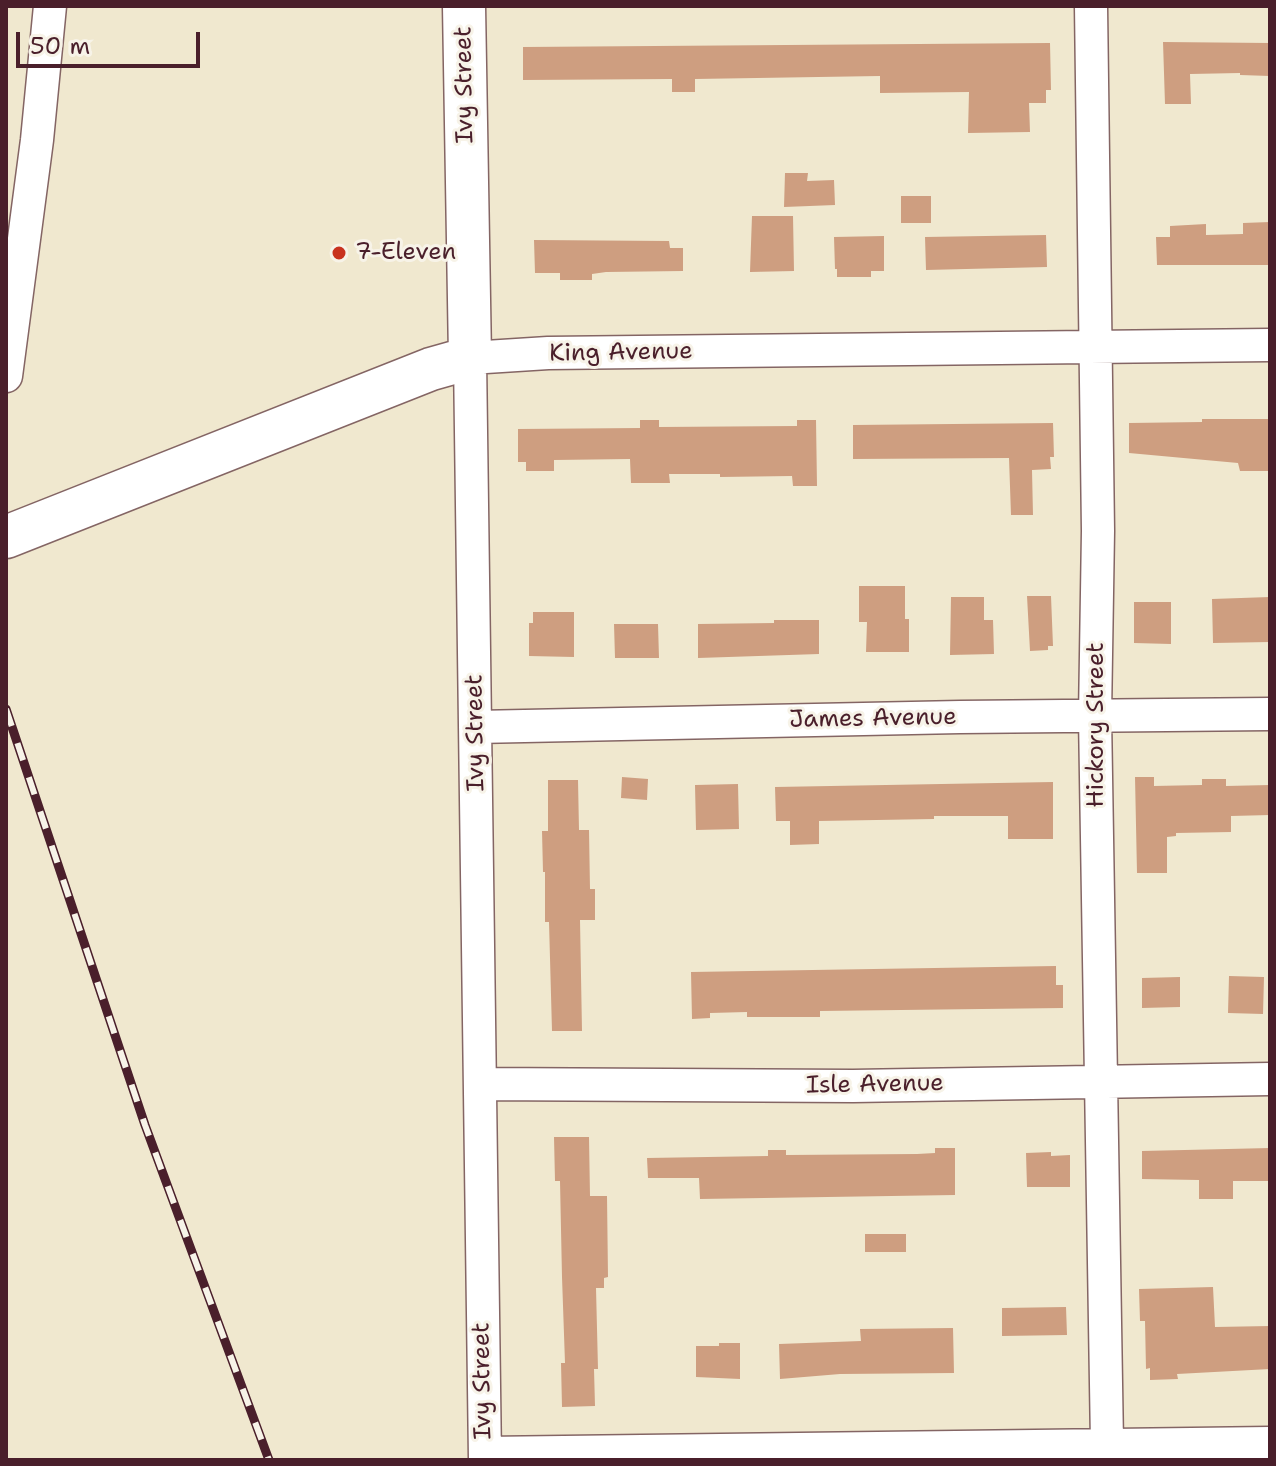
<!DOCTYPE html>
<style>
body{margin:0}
#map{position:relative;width:1276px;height:1466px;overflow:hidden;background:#f0e8cf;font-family:"Shantell Sans",sans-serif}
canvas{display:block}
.frame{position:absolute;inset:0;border:8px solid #4a1f2b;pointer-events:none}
.scale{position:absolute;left:16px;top:32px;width:184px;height:36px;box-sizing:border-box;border:4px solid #4a1f2b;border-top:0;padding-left:10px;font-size:24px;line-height:28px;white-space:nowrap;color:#4a1f2b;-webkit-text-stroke:6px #f7f3e8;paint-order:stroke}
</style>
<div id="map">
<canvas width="1276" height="1466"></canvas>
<div class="frame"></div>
<div class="scale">50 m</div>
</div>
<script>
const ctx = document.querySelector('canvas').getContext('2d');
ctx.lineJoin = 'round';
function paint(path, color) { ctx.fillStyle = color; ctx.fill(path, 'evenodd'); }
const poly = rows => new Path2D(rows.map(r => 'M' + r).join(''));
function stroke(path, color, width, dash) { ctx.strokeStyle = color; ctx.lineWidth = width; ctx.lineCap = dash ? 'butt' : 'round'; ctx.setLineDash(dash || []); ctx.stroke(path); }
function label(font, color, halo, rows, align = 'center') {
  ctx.font = font + ' "Shantell Sans",sans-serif'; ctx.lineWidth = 6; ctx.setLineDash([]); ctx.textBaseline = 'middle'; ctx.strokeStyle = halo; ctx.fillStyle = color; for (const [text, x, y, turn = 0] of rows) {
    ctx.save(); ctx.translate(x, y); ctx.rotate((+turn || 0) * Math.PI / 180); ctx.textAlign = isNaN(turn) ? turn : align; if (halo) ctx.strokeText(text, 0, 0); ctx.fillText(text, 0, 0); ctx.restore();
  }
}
paint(poly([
 [1163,42,1270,43,1270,76,1240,75,1240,73,1190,74,1191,104,1165,104],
 [1050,43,1051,90,1046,90,1046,103,1029,103,1030,132,968,133,969,92,880,93,880,76,695,79,695,92,672,92,672,79,523,80,523,47],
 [785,173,808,173,807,181,834,180,835,205,784,207],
 [901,196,931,196,931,223,901,223],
 [752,216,793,216,794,271,750,272],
 [1270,222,1270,265,1157,265,1156,237,1170,237,1170,226,1206,224,1206,235,1243,234,1243,223],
 [1046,235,1047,267,926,270,925,237],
 [884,236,884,271,871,271,871,277,837,277,837,269,835,269,834,237],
 [534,240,669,241,670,248,683,248,683,271,606,272,592,274,592,280,560,280,560,273,535,273],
 [1202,419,1270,419,1270,471,1240,471,1238,463,1129,453,1129,423,1202,422],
 [640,420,659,420,659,427,797,426,797,420,816,420,817,486,793,486,792,476,720,477,720,474,669,474,670,483,631,483,630,459,554,460,554,471,526,471,526,462,518,462,518,429,640,428],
 [1053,423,1054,457,1050,457,1051,469,1032,470,1033,515,1011,515,1009,458,853,459,853,425],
 [859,586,905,586,905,619,909,619,909,652,866,652,867,622,859,622],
 [1027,596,1051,596,1053,646,1048,646,1048,650,1030,651],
 [951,597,984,597,984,620,993,620,994,654,950,655],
 [1270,597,1270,642,1213,643,1212,599],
 [1134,602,1171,602,1171,644,1134,643],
 [533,612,574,612,574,657,529,656,529,623,533,623],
 [774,620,819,620,819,654,698,658,698,624,774,623],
 [614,624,658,624,659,658,615,658],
 [622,777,648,779,647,800,621,798],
 [1135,777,1154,777,1154,786,1202,785,1202,779,1226,779,1226,786,1270,785,1270,815,1231,816,1231,832,1176,833,1176,836,1167,837,1167,873,1137,873],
 [548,780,578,780,579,830,589,830,590,889,595,889,595,920,580,920,582,1031,552,1031,549,922,545,922,545,872,543,872,542,831,548,831],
 [1053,782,1053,839,1008,839,1008,816,934,816,934,819,819,821,819,844,790,845,790,821,776,821,775,787],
 [738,784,739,829,696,830,695,785],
 [1056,966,1056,985,1063,985,1063,1008,820,1011,820,1017,747,1017,747,1012,710,1013,710,1018,692,1019,691,972],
 [1229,976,1264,977,1263,1014,1228,1013],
 [1180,977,1180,1007,1142,1008,1142,978],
 [554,1137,589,1137,590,1196,607,1196,608,1277,604,1278,604,1288,596,1288,598,1369,594,1369,595,1406,562,1407,561,1363,565,1363,562,1277,560,1181,555,1181],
 [935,1148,955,1148,955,1195,700,1199,699,1178,648,1178,647,1158,768,1156,768,1150,786,1150,786,1155,917,1154,935,1153],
 [1270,1148,1270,1181,1233,1181,1233,1199,1199,1199,1199,1180,1142,1179,1142,1151],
 [1051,1152,1051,1156,1070,1155,1070,1187,1027,1187,1026,1153],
 [865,1234,906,1234,906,1252,865,1252],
 [1213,1287,1215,1327,1270,1326,1270,1369,1177,1374,1178,1379,1150,1380,1150,1368,1146,1369,1145,1321,1140,1321,1139,1289],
 [1066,1307,1067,1335,1002,1336,1002,1308],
 [953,1328,954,1373,840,1374,780,1379,779,1344,861,1341,860,1329],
 [719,1343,740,1343,740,1379,696,1377,696,1346,719,1346]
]), '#ce9e80');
const minor = poly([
 [1091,6,1098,531,1095,716,1107,1444],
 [6,376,37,140,50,6],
 [476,727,960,717,1270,714],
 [480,1084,853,1086,1270,1079],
 [485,1453,1270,1443],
 [485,1460,470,358,548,353,1270,345]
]);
const major = poly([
 [6,537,431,369,470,358,464,6]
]);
stroke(minor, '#846564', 35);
stroke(major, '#846564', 45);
stroke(minor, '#fff', 32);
stroke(major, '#fff', 42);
const rail = poly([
 [6,709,145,1125,269,1460]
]);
stroke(rail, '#4a1f2b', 9);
stroke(rail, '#f7f3e8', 6, [18]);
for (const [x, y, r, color] of [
 [339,253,8,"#c8321e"]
]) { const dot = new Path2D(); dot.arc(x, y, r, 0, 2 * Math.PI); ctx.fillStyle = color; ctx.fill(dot); stroke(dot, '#f7f3e8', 3); }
label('24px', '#4a1f2b', '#f7f3e8', [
 ["Ivy Street",465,85,-91],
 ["King Avenue",621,353,-1],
 ["James Avenue",873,719,-1],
 ["Hickory Street",1097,725,-90],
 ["Ivy Street",476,733,-91],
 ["Isle Avenue",875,1085,-1],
 ["Ivy Street",483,1381,-91]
]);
label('24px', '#4a1f2b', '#f7f3e8', [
 ["7-Eleven",355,253]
], 'left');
</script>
